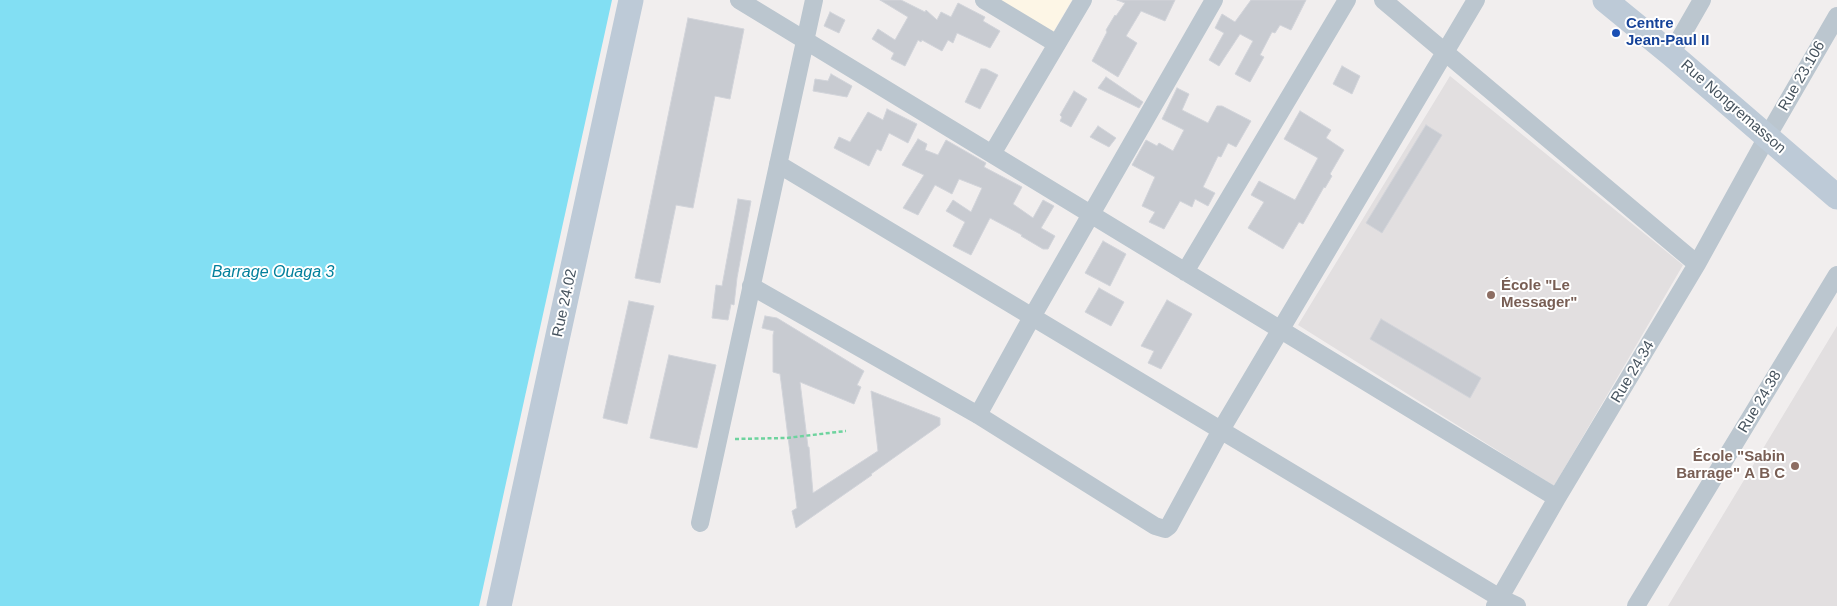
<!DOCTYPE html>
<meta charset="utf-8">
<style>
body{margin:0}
canvas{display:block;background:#f1eeee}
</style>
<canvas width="1837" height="606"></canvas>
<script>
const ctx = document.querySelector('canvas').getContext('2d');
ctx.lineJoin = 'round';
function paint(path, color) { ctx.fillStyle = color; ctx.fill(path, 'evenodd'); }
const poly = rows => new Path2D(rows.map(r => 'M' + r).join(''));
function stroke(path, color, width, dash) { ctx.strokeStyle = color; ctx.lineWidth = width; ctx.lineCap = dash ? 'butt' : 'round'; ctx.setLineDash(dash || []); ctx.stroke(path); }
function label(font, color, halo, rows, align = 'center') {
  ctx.font = font + ' Arial,sans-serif'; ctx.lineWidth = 4; ctx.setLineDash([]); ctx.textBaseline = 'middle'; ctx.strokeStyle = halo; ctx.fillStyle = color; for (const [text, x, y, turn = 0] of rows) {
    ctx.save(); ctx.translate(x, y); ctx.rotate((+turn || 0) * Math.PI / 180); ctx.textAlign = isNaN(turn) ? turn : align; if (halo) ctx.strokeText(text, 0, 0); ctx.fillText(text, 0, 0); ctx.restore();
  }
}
paint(poly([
 [980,0,1072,0,1048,41]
]), '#fdf6e6');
paint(poly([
 [1450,76,1683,265,1554,486,1298,325],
 [1837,326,1837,606,1668,606]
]), '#e2dfe0');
paint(poly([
 [0,0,612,0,479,606,0,606]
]), '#82dff3');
const building = poly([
 [880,0,901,0,925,12,926,10,937,20,941,12,951,17,958,3,985,17,983,21,1000,31,990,48,957,33,953,43,948,40,942,51,922,40,921,42,918,40,905,66,891,59,894,53,872,39,878,29,895,40,908,17,880,0],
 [1117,0,1175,0,1165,21,1141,11,1126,36,1137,43,1118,77,1092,61,1107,32,1106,30,1115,15,1116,16,1125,3,1117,0],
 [1251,0,1306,0,1291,30,1280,25,1275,33,1272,32,1260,55,1264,57,1250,82,1235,74,1253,41,1240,34,1219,66,1209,60,1224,33,1215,28,1222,14,1235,22,1251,0],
 [830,12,845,20,839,33,824,26,830,12],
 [688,18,744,29,730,99,715,96,693,208,676,205,660,283,635,278,688,18],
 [1342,66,1360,76,1352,94,1333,84,1342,66],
 [981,69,986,69,998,75,980,109,965,102,981,69],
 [831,74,852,86,847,97,813,91,815,79,828,81,831,74],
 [1106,77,1143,102,1139,108,1098,88,1106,77],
 [1177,88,1189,94,1182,110,1208,123,1217,106,1222,106,1251,121,1236,147,1228,143,1221,157,1218,156,1203,187,1215,193,1208,206,1195,199,1192,207,1180,201,1164,229,1149,222,1155,212,1142,206,1155,177,1132,165,1146,140,1157,146,1159,143,1173,151,1184,130,1162,119,1177,88],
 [1074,91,1087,99,1071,127,1060,121,1062,117,1060,115,1074,91],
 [887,109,917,124,908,143,889,133,881,151,877,149,869,166,834,148,839,137,850,142,868,112,883,120,887,109],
 [1300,111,1331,130,1326,138,1344,150,1330,174,1332,176,1325,188,1324,187,1303,224,1299,222,1283,249,1248,228,1264,202,1251,195,1259,181,1295,200,1318,158,1284,139,1300,111],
 [1426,125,1442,135,1382,233,1366,223,1426,125],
 [1098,126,1116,138,1109,147,1090,137,1098,126],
 [918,139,927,144,925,150,938,155,946,140,986,163,984,167,1022,187,1013,204,1033,218,1043,200,1054,206,1041,228,1055,236,1048,249,1043,249,1021,236,1022,235,990,218,971,255,953,246,965,222,946,211,953,200,971,212,982,188,959,179,952,194,935,185,918,215,903,208,924,175,902,165,918,139],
 [738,199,751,201,737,278,734,305,731,304,728,320,712,318,716,285,722,286,738,199],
 [1103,241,1126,254,1110,286,1085,273,1103,241],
 [1099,288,1124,302,1111,326,1085,312,1099,288],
 [1167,300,1192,314,1161,369,1148,363,1154,351,1141,346,1167,300],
 [629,301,654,306,627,424,603,418,629,301],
 [765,316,777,318,864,371,857,385,861,387,854,404,800,382,808,447,809,447,813,493,878,451,871,391,940,418,940,425,871,474,872,475,796,528,792,511,797,508,780,374,773,372,773,335,774,331,762,328,765,316],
 [1381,319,1481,378,1470,398,1370,339,1381,319],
 [669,355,716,365,697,448,650,438,669,355]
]);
paint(building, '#c8cbd1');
stroke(building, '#d2d4da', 1);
stroke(poly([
 [735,439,786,438,846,431]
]), '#6ed39e', 2.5, [4, 2.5]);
stroke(poly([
 [739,0,1557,498],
 [984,0,1057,44],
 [1383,0,1697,264],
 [1671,54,1702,0],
 [992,154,1083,0],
 [778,164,1500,598,1517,606],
 [1185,272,1347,0],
 [751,286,978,415,1155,526,1165,529,1169,526,1221,430,1476,0],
 [978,415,1032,317,1214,0],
 [700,523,814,0],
 [1495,606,1557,498,1697,264,1767,137,1837,16],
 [1636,606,1837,275]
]), '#bbc6cf', 18);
stroke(poly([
 [1605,0,1671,54,1837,197],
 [499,606,631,0]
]), '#bdcad7', 25);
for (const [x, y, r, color] of [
 [1616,33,5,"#1a4fb4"],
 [1491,295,5,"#8d6e63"],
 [1795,466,5,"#8d6e63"]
]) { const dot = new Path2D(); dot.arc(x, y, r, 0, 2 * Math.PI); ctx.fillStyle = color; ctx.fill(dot); stroke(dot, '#fff', 2); }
label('bold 15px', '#164399', '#fff', [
 ["Centre",1626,24],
 ["Jean-Paul II",1626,41]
], 'left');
label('15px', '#45525d', '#fff', [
 ["Rue 23.106",1802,76,-60],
 ["Rue Nongremasson",1733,107,41],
 ["Rue 24.02",565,303,-78],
 ["Rue 24.34",1633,372,-59],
 ["Rue 24.38",1760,402,-59]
]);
label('bold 15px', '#785e54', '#fff', [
 ["École \"Le",1501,286],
 ["Messager\"",1501,303],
 ["École \"Sabin",1785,457,"right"],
 ["Barrage\" A B C",1785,474,"right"]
], 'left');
label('italic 16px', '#03809c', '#fff', [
 ["Barrage Ouaga 3",273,273]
]);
</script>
